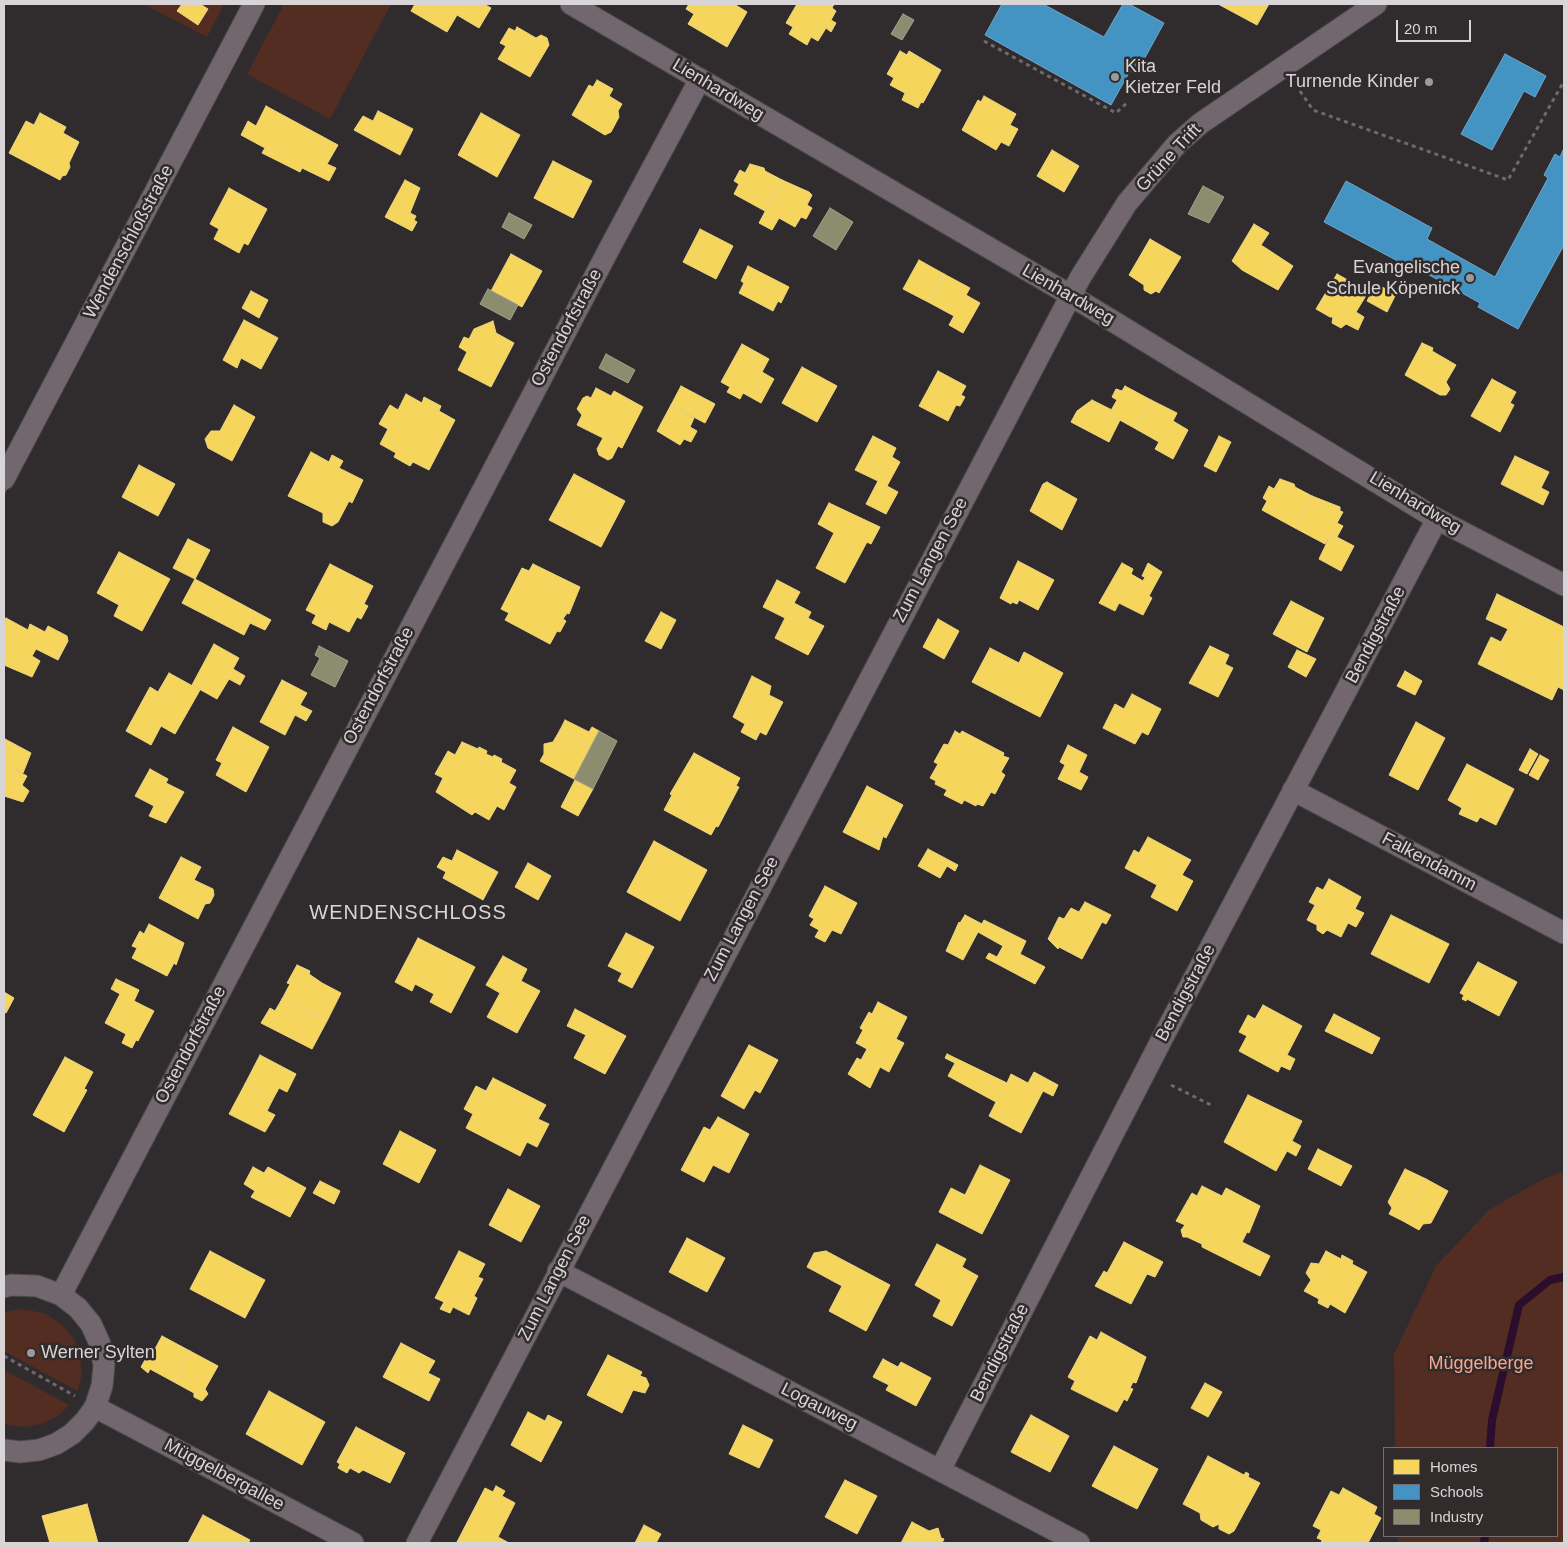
<!DOCTYPE html>
<meta charset="utf-8">
<style>
body{margin:0}
#map{position:relative;width:1568px;height:1547px;overflow:hidden;background:#302c2d;font-family:Arial,sans-serif}
canvas{display:block}
.frame{position:absolute;inset:0;border:5px solid #d9d5d6;pointer-events:none}
.legend{position:absolute;left:1383px;top:1447px;width:175px;height:90px;box-sizing:border-box;background:#312b2c;border:1px solid #746f70;margin:0;padding:6px 9px;list-style:none;font-size:15px;color:#d9d5d6}
.legend li{display:flex;align-items:center;gap:10px;height:25px}
.legend b{width:25px;border:1px solid #746f70}
.scale{position:absolute;left:1396px;top:20px;width:75px;height:22px;box-sizing:border-box;border:2px solid #d9d5d6;border-top:0;padding-left:6px;font-size:15px;line-height:18px;white-space:nowrap;color:#d9d5d6;-webkit-text-stroke:4px #312b2c;paint-order:stroke}
</style>
<div id="map">
<canvas width="1568" height="1547"></canvas>
<div class="frame"></div>
<ul class="legend">
<li><b style="height:14px;background:#f6d55c"></b>Homes</li>
<li><b style="height:14px;background:#4393c3"></b>Schools</li>
<li><b style="height:14px;background:#8c8c6e"></b>Industry</li>
</ul>
<div class="scale">20 m</div>
</div>
<script>
const ctx = document.querySelector('canvas').getContext('2d');
ctx.lineJoin = 'round';
function paint(path, color) { ctx.fillStyle = color; ctx.fill(path, 'evenodd'); }
const poly = rows => new Path2D(rows.map(r => 'M' + r).join(''));
function stroke(path, color, width, dash) { ctx.strokeStyle = color; ctx.lineWidth = width; ctx.lineCap = dash ? 'butt' : 'round'; ctx.setLineDash(dash || []); ctx.stroke(path); }
function label(font, color, halo, rows, align = 'center') {
  ctx.font = font + ' Arial,sans-serif'; ctx.lineWidth = 5; ctx.setLineDash([]); ctx.textBaseline = 'middle'; ctx.strokeStyle = halo; ctx.fillStyle = color; for (const [text, x, y, turn = 0] of rows) {
    ctx.save(); ctx.translate(x, y); ctx.rotate((+turn || 0) * Math.PI / 180); ctx.textAlign = isNaN(turn) ? turn : align; if (halo) ctx.strokeText(text, 0, 0); ctx.fillText(text, 0, 0); ctx.restore();
  }
}
paint(poly([
 [143,4,224,4,207,37],
 [284,4,391,4,330,119,247,74],
 [1564,1171,1564,1543,1398,1543,1398,1536,1557,1536,1557,1448,1395,1448,1394,1354,1436,1266,1489,1210,1541,1180],
 [21,1309,44,1313,61,1324,74,1339,80,1356,82,1372,78,1391,4,1351,4,1312],
 [4,1370,69,1405,58,1416,41,1424,24,1427,4,1424]
]), '#532d22');
const homes = poly([
 [182,4,200,4,208,9,198,25,177,11,182,4],
 [415,4,484,4,491,8,479,28,457,15,447,32,411,11,415,4],
 [689,4,734,4,747,12,727,47,688,24,694,14,686,9,689,4],
 [797,4,834,4,832,8,836,11,831,20,836,23,831,32,826,28,818,41,811,37,807,45,789,34,793,27,786,23,797,4],
 [1218,4,1269,4,1257,25,1218,4],
 [517,27,536,38,541,35,547,38,549,45,530,77,498,59,506,46,500,43,509,28,515,31,517,27],
 [900,51,907,55,909,51,941,70,923,103,921,102,918,108,902,100,905,93,890,85,894,78,887,74,900,51],
 [597,80,613,89,609,96,622,104,618,111,619,117,611,132,605,135,572,115,589,85,593,87,597,80],
 [984,96,1016,114,1010,125,1018,129,1009,146,1001,142,996,150,962,130,978,100,981,102,984,96],
 [266,106,338,145,327,164,336,168,329,181,302,168,300,172,262,153,265,148,241,135,248,121,256,126,266,106],
 [378,111,413,129,400,155,354,130,363,116,373,121,378,111],
 [40,113,66,127,63,133,79,142,69,163,70,167,66,175,62,176,60,180,9,153,26,121,34,125,40,113],
 [481,113,520,135,497,177,458,155,481,113],
 [1052,150,1079,166,1064,192,1037,176,1052,150],
 [553,161,592,181,573,218,534,198,553,161],
 [750,164,764,168,765,171,782,180,765,211,734,194,739,184,734,181,740,170,745,173,750,164],
 [405,180,420,188,410,213,416,216,414,220,417,222,412,231,385,217,405,180],
 [782,180,809,192,812,195,807,205,812,208,806,219,801,217,795,227,779,218,772,230,759,223,782,180],
 [229,188,267,209,248,245,244,243,239,253,214,239,219,229,210,224,229,188],
 [1254,224,1269,233,1261,245,1293,266,1278,290,1242,270,1232,261,1254,224],
 [700,229,733,246,716,279,683,262,700,229],
 [1150,239,1181,257,1159,293,1156,291,1151,294,1144,290,1144,285,1129,275,1150,239],
 [511,254,542,271,522,307,491,291,511,254],
 [919,260,944,274,930,303,903,289,919,260],
 [748,266,789,287,781,303,778,301,773,311,739,293,744,283,741,281,748,266],
 [944,274,970,288,966,295,980,303,963,333,949,325,954,316,930,303,944,274],
 [1337,274,1353,283,1351,287,1367,294,1356,312,1364,317,1358,330,1346,324,1341,328,1332,323,1333,317,1330,317,1316,309,1337,274],
 [1376,284,1396,294,1387,312,1367,301,1376,284],
 [251,291,268,300,259,318,242,308,251,291],
 [244,320,278,338,261,369,241,358,237,368,223,360,244,320],
 [493,321,496,333,514,343,491,387,458,370,467,352,459,347,464,337,469,339,474,329,493,321],
 [1422,343,1433,348,1432,351,1456,365,1446,382,1450,389,1446,395,1440,395,1405,375,1422,343],
 [742,344,769,359,762,372,774,379,761,403,743,393,740,399,727,392,730,387,721,382,742,344],
 [802,367,837,386,817,422,782,403,802,367],
 [938,371,966,386,961,395,965,397,960,406,956,405,948,421,919,406,938,371],
 [1492,379,1516,392,1510,403,1514,405,1500,432,1471,416,1492,379],
 [681,386,715,404,705,423,671,405,681,386],
 [1125,386,1151,400,1136,429,1109,414,1117,400,1112,397,1116,389,1122,391,1125,386],
 [596,388,611,396,614,391,643,407,622,448,618,446,612,458,608,460,599,455,597,449,603,438,577,425,582,415,577,409,583,398,587,396,591,398,596,388],
 [406,394,422,403,424,397,441,406,439,411,455,420,429,470,413,462,410,466,394,457,396,453,380,444,388,429,379,424,390,405,398,410,406,394],
 [1092,400,1112,410,1109,414,1120,420,1109,442,1071,422,1077,411,1092,400],
 [1151,400,1177,413,1173,421,1188,430,1173,459,1155,449,1159,442,1136,429,1151,400],
 [234,405,255,417,232,461,208,448,205,439,211,431,220,431,234,405],
 [671,405,694,418,690,427,697,431,691,442,684,439,680,445,657,431,671,405],
 [873,436,896,448,892,457,900,462,887,486,898,492,886,514,866,504,878,481,855,470,873,436],
 [1219,436,1231,442,1216,472,1204,466,1219,436],
 [311,452,329,462,332,455,343,461,339,468,363,480,352,503,349,501,338,522,332,526,323,522,323,513,288,496,311,452],
 [1515,456,1549,472,1541,488,1549,492,1543,505,1501,484,1515,456],
 [139,465,175,484,158,516,122,497,139,465],
 [574,474,625,501,601,547,549,520,574,474],
 [1280,479,1294,484,1295,487,1312,496,1295,528,1262,510,1267,501,1263,498,1269,486,1274,489,1280,479],
 [1047,482,1077,499,1062,530,1030,511,1043,484,1047,482],
 [1312,496,1340,507,1340,511,1343,512,1337,523,1343,526,1337,537,1331,534,1325,544,1295,528,1312,496],
 [829,503,880,527,871,544,867,542,845,583,816,568,834,533,818,524,829,503],
 [1331,534,1354,546,1341,571,1319,559,1331,534],
 [188,539,210,550,195,579,173,568,188,539],
 [119,552,170,579,142,631,114,616,119,605,97,593,119,552],
 [1018,561,1054,580,1038,610,1019,600,1017,604,1012,602,1011,604,1000,598,1018,561],
 [1122,563,1133,569,1131,574,1143,581,1145,577,1142,576,1148,563,1162,572,1149,596,1152,598,1143,615,1119,603,1115,611,1099,603,1122,563],
 [330,564,373,586,364,604,368,606,361,619,357,617,349,632,329,622,326,630,312,623,316,615,306,610,330,564],
 [533,564,580,587,569,614,567,613,563,619,566,621,560,632,557,631,550,644,505,620,509,613,501,609,522,568,529,571,533,564],
 [195,579,271,620,265,630,250,623,244,635,182,603,195,579],
 [777,580,800,592,794,603,811,612,808,618,824,626,808,655,775,638,785,618,763,607,777,580],
 [1497,594,1564,627,1564,690,1558,687,1552,700,1478,664,1491,637,1501,642,1508,629,1486,619,1497,594],
 [1291,601,1324,618,1307,652,1273,634,1291,601],
 [661,612,676,620,661,649,645,641,661,612],
 [6,618,28,630,30,624,45,632,48,626,67,636,68,641,58,660,36,649,32,656,40,661,32,677,4,665,4,623,6,618],
 [938,619,959,631,944,659,923,647,938,619],
 [214,644,239,658,233,669,245,676,240,685,229,679,217,699,192,685,214,644],
 [1210,646,1229,655,1225,664,1233,668,1218,697,1189,683,1210,646],
 [990,648,1019,663,1024,652,1063,673,1040,717,972,682,990,648],
 [1297,650,1316,659,1306,677,1288,667,1297,650],
 [1405,671,1422,681,1415,695,1397,686,1405,671],
 [169,673,200,690,175,734,161,726,151,745,126,731,150,687,158,692,169,673],
 [752,676,771,686,769,695,783,702,766,735,760,732,756,740,741,732,745,724,733,717,752,676],
 [282,680,307,693,300,705,312,711,306,721,295,715,285,735,260,722,282,680],
 [1132,694,1161,709,1148,735,1142,732,1135,744,1103,728,1115,704,1124,709,1132,694],
 [565,720,589,732,592,727,599,731,591,746,560,730,565,720],
 [1416,722,1445,738,1418,790,1389,775,1416,722],
 [233,727,269,747,246,792,216,775,222,763,216,760,233,727],
 [560,730,591,746,574,779,540,761,544,754,544,744,553,742,560,730],
 [955,731,960,734,962,731,1004,753,1003,756,1009,758,1001,772,1005,775,995,794,991,792,983,806,977,804,976,806,964,800,962,804,944,795,947,790,935,784,936,781,930,778,938,764,934,762,944,744,948,745,955,731],
 [5,739,31,753,23,773,4,764,5,739],
 [462,742,478,749,479,747,487,751,486,754,493,757,494,755,502,759,501,762,516,770,509,783,516,787,504,810,497,806,489,820,475,812,472,815,436,792,443,778,435,774,448,751,455,755,462,742],
 [1068,745,1087,755,1079,772,1088,777,1081,790,1058,779,1065,765,1060,762,1068,745],
 [1530,749,1538,754,1527,774,1519,770,1530,749],
 [694,753,740,778,736,786,739,787,718,827,716,826,711,835,664,810,672,795,670,794,694,753],
 [1540,755,1549,760,1538,780,1529,775,1540,755],
 [4,764,27,776,22,785,29,791,23,802,4,796,4,764],
 [1467,764,1514,789,1496,825,1480,817,1477,822,1459,814,1462,808,1448,800,1467,764],
 [150,769,168,779,166,783,184,792,166,823,149,816,154,806,135,796,150,769],
 [575,780,593,789,578,816,561,807,575,780],
 [867,786,903,805,886,838,850,819,867,786],
 [850,819,883,836,879,850,843,832,850,819],
 [1148,837,1191,860,1182,875,1193,881,1177,911,1151,897,1157,885,1125,868,1134,850,1139,853,1148,837],
 [654,841,707,870,680,921,627,892,654,841],
 [928,849,958,865,955,871,947,866,940,878,918,866,928,849],
 [457,850,498,872,483,900,443,878,446,872,437,867,443,857,452,861,457,850],
 [181,857,201,867,194,880,213,889,214,895,210,903,205,904,198,919,159,898,181,857],
 [528,863,551,876,538,900,515,887,528,863],
 [1329,879,1361,897,1355,909,1364,913,1356,927,1348,923,1341,937,1327,930,1323,934,1317,930,1317,925,1307,920,1315,905,1309,902,1317,887,1323,890,1329,879],
 [825,886,857,903,841,934,832,930,825,942,815,937,819,930,810,925,814,919,809,916,825,886],
 [1085,902,1111,915,1106,924,1102,922,1082,959,1059,947,1058,949,1048,939,1059,917,1064,919,1071,908,1079,912,1085,902],
 [965,915,982,924,984,920,1026,941,1020,954,1045,967,1035,984,986,958,989,953,997,957,1003,946,978,932,963,960,946,951,959,922,960,923,965,915],
 [1391,915,1449,944,1429,983,1371,954,1391,915],
 [149,924,184,943,176,965,174,963,167,976,132,958,137,948,132,946,140,931,144,934,149,924],
 [626,933,654,947,632,988,618,981,622,973,608,966,626,933],
 [418,938,475,967,451,1013,430,1002,434,994,415,984,412,991,395,982,418,938],
 [503,956,527,969,521,981,540,991,517,1033,487,1017,500,993,486,985,503,956],
 [1478,962,1517,982,1499,1016,1467,999,1466,1001,1462,999,1464,995,1460,993,1478,962],
 [297,965,310,971,309,974,322,983,341,993,327,1021,282,999,290,984,287,983,297,965],
 [116,979,139,990,134,1001,154,1011,138,1041,136,1040,132,1048,122,1043,126,1034,105,1023,120,994,111,989,116,979],
 [4,992,14,998,6,1013,4,1012,4,992],
 [282,999,327,1021,312,1049,261,1023,270,1008,275,1011,282,999],
 [878,1002,907,1017,896,1039,904,1043,889,1072,880,1067,870,1088,848,1074,857,1058,861,1060,867,1049,856,1043,863,1030,860,1028,869,1012,872,1014,878,1002],
 [1263,1005,1302,1026,1287,1055,1295,1059,1290,1070,1281,1066,1278,1072,1239,1051,1247,1036,1239,1032,1248,1015,1255,1019,1263,1005],
 [575,1009,626,1036,605,1074,574,1058,586,1035,567,1026,575,1009],
 [1334,1014,1380,1038,1372,1054,1325,1031,1334,1014],
 [749,1045,778,1060,760,1093,755,1090,744,1109,721,1096,749,1045],
 [947,1054,1007,1083,1011,1074,1028,1083,1034,1072,1058,1085,1053,1096,1043,1091,1021,1133,989,1116,996,1102,948,1076,955,1063,945,1058,947,1054],
 [260,1055,296,1074,287,1092,279,1088,273,1099,245,1084,260,1055],
 [65,1057,93,1072,84,1089,87,1090,64,1132,33,1115,65,1057],
 [493,1078,546,1105,538,1119,549,1124,537,1147,527,1142,520,1156,466,1128,473,1114,464,1109,476,1086,486,1091,493,1078],
 [245,1084,273,1099,267,1111,275,1115,265,1132,229,1114,245,1084],
 [1248,1095,1302,1121,1292,1141,1301,1146,1296,1156,1287,1151,1276,1171,1224,1142,1248,1095],
 [718,1117,749,1134,729,1173,713,1165,704,1182,681,1170,704,1127,710,1130,718,1117],
 [400,1131,436,1150,419,1183,383,1164,400,1131],
 [1318,1149,1352,1166,1341,1186,1308,1169,1318,1149],
 [980,1165,1010,1180,982,1234,939,1212,951,1188,965,1195,980,1165],
 [253,1167,264,1173,268,1167,306,1188,290,1217,251,1197,255,1191,244,1184,253,1167],
 [1405,1169,1426,1179,1403,1221,1389,1214,1392,1208,1388,1202,1405,1169],
 [1426,1179,1448,1191,1431,1223,1423,1224,1419,1230,1403,1221,1426,1179],
 [320,1181,340,1191,334,1204,313,1193,320,1181],
 [1202,1186,1222,1196,1226,1188,1260,1206,1249,1233,1247,1232,1242,1242,1270,1256,1260,1276,1202,1247,1202,1244,1187,1237,1183,1237,1181,1230,1185,1225,1176,1221,1192,1193,1197,1196,1202,1186],
 [508,1189,540,1206,521,1242,489,1225,508,1189],
 [687,1238,725,1258,707,1292,669,1272,687,1238],
 [1124,1242,1163,1262,1155,1277,1147,1274,1131,1304,1095,1286,1104,1271,1107,1273,1124,1242],
 [937,1244,966,1259,962,1267,978,1276,952,1326,933,1316,941,1300,915,1285,937,1244],
 [210,1251,265,1280,245,1318,190,1289,210,1251],
 [459,1251,485,1264,478,1277,483,1279,474,1296,477,1298,469,1315,453,1307,450,1313,440,1309,444,1302,435,1298,459,1251],
 [826,1251,890,1285,866,1331,829,1311,842,1286,807,1267,814,1253,826,1251],
 [1326,1251,1341,1259,1342,1255,1353,1261,1352,1264,1367,1272,1345,1313,1330,1304,1328,1308,1318,1303,1319,1299,1304,1291,1311,1280,1306,1273,1311,1263,1319,1264,1326,1251],
 [1101,1332,1146,1357,1136,1383,1133,1382,1130,1388,1133,1389,1127,1401,1124,1399,1117,1412,1071,1389,1075,1381,1068,1377,1090,1336,1097,1340,1101,1332],
 [162,1336,190,1351,174,1382,150,1369,148,1373,141,1367,145,1360,149,1360,162,1336],
 [401,1343,435,1361,428,1373,440,1379,429,1401,383,1377,401,1343],
 [190,1351,218,1366,205,1389,208,1394,202,1401,194,1397,194,1393,174,1382,190,1351],
 [608,1355,642,1372,640,1376,646,1378,649,1385,645,1393,633,1390,622,1413,587,1395,608,1355],
 [883,1359,898,1367,901,1362,931,1378,916,1406,886,1390,889,1385,873,1377,883,1359],
 [1205,1383,1222,1392,1208,1417,1191,1408,1205,1383],
 [269,1391,325,1422,302,1465,246,1434,269,1391],
 [528,1412,545,1421,548,1415,562,1422,541,1462,511,1445,528,1412],
 [1031,1415,1069,1436,1060,1453,1021,1433,1031,1415],
 [743,1425,773,1440,759,1468,729,1454,743,1425],
 [356,1427,405,1453,390,1483,363,1470,359,1473,350,1468,347,1473,338,1468,340,1464,337,1462,356,1427],
 [1021,1433,1060,1453,1050,1472,1011,1452,1021,1433],
 [1114,1446,1158,1469,1137,1509,1092,1486,1114,1446],
 [1208,1456,1244,1475,1246,1472,1249,1474,1248,1477,1260,1483,1234,1531,1229,1534,1219,1529,1219,1524,1213,1527,1201,1520,1200,1513,1183,1504,1208,1456],
 [845,1480,877,1496,857,1534,825,1517,845,1480],
 [496,1486,505,1491,502,1496,515,1503,498,1537,509,1543,457,1542,485,1488,493,1492,496,1486],
 [1343,1488,1377,1507,1374,1514,1381,1518,1368,1543,1321,1543,1322,1540,1317,1538,1321,1530,1313,1526,1331,1491,1339,1495,1343,1488],
 [87,1504,98,1543,50,1543,42,1516,87,1504],
 [203,1515,250,1540,248,1543,188,1543,203,1515],
 [912,1522,929,1531,938,1528,941,1538,944,1539,942,1543,901,1543,912,1522],
 [644,1525,661,1534,656,1543,635,1543,644,1525]
]);
paint(homes, '#f6d55c');
stroke(homes, '#edd581', 1);
const schools = poly([
 [1002,4,1043,4,1104,37,1123,4,1129,4,1164,23,1136,74,1130,71,1111,105,985,35,1002,4],
 [1505,54,1546,76,1535,97,1524,91,1492,150,1461,134,1505,54],
 [1564,148,1564,245,1518,329,1478,307,1480,303,1413,266,1411,268,1324,222,1346,181,1432,228,1427,239,1495,277,1548,178,1544,175,1555,154,1560,157,1564,148]
]);
paint(schools, '#4393c3');
stroke(schools, '#70a7c9', 1);
const industry = poly([
 [903,14,914,20,902,40,891,34,903,14],
 [1203,186,1224,197,1209,223,1188,214,1203,186],
 [830,208,853,222,836,250,813,236,830,208],
 [509,213,532,225,524,239,502,227,509,213],
 [488,289,518,305,510,320,480,304,488,289],
 [606,354,635,370,628,383,599,368,606,354],
 [319,646,348,661,335,687,311,675,320,658,315,655,319,646],
 [599,731,617,741,593,789,574,779,599,731]
]);
paint(industry, '#8c8c6e');
stroke(industry, '#a3a28d', 1);
stroke(poly([
 [1490,1448,1492,1420,1519,1305,1550,1280,1564,1277],
 [1484,1543,1485,1536]
]), '#2b0d2e', 8);
const minor = poly([
 [571,4,1070,295,1437,519,1564,585],
 [4,479,254,4],
 [1293,790,1564,933],
 [558,1271,1079,1543],
 [4,1287,11,1285,37,1286,61,1295,78,1308,91,1324,100,1344,104,1365,102,1386,95,1407,85,1421,72,1434,56,1444,39,1450,20,1452,4,1450],
 [61,1295,608,251,700,79],
 [95,1407,353,1543],
 [940,1470,1163,1037,1437,519],
 [417,1543,1080,278,1127,203,1177,144,1201,123,1376,4]
]);
stroke(minor, '#4a4848', 23);
stroke(poly([
 [984,41,1116,113,1129,101],
 [1300,91,1313,110,1508,180,1564,81],
 [1171,1085,1213,1106],
 [4,1356,75,1396]
]), '#70686c', 3, [4, 4]);
stroke(minor, '#72676e', 21);
stroke(poly([
 [4,467,247,4],
 [4,494,263,4]
]), '#70686c', 1);
for (const [x, y, r, color] of [
 [1115,77,5,"#9e9a9b"],
 [1429,82,5,"#9e9a9b"],
 [1470,278,5,"#9e9a9b"],
 [31,1353,5,"#9e9a9b"]
]) { const dot = new Path2D(); dot.arc(x, y, r, 0, 2 * Math.PI); ctx.fillStyle = color; ctx.fill(dot); stroke(dot, '#312b2c', 2); }
label('18px', '#d9d5d6', '#312b2c', [
 ["Kita",1125,67],
 ["Kietzer Feld",1125,88],
 ["Turnende Kinder",1419,82,"right"],
 ["Evangelische",1460,268,"right"],
 ["Schule Köpenick",1460,289,"right"],
 ["Werner Sylten",41,1353]
], 'left');
label('18px', '#d9d5d6', '#312b2c', [
 ["Lienhardweg",718,90,31],
 ["Grüne Trift",1169,158,-47],
 ["Wendenschloßstraße",129,242,-62],
 ["Lienhardweg",1068,295,30],
 ["Ostendorfstraße",567,328,-62],
 ["Lienhardweg",1415,503,31],
 ["Zum Langen See",931,560,-62],
 ["Bendigstraße",1376,635,-62],
 ["Ostendorfstraße",379,686,-62],
 ["Falkendamm",1429,862,28],
 ["Zum Langen See",742,919,-62],
 ["Bendigstraße",1186,993,-62],
 ["Ostendorfstraße",191,1045,-62],
 ["Zum Langen See",555,1278,-63],
 ["Bendigstraße",1000,1353,-63],
 ["Logauweg",819,1407,27],
 ["Müggelbergallee",224,1475,28]
]);
label('18px', '#f9a68c', '#312b2c', [
 ["Müggelberge",1481,1364]
]);
ctx.letterSpacing = '1px';
label('20px', '#d9d5d6', '#312b2c', [
 ["WENDENSCHLOSS",408,913]
]);
ctx.letterSpacing = '0px';
</script>
